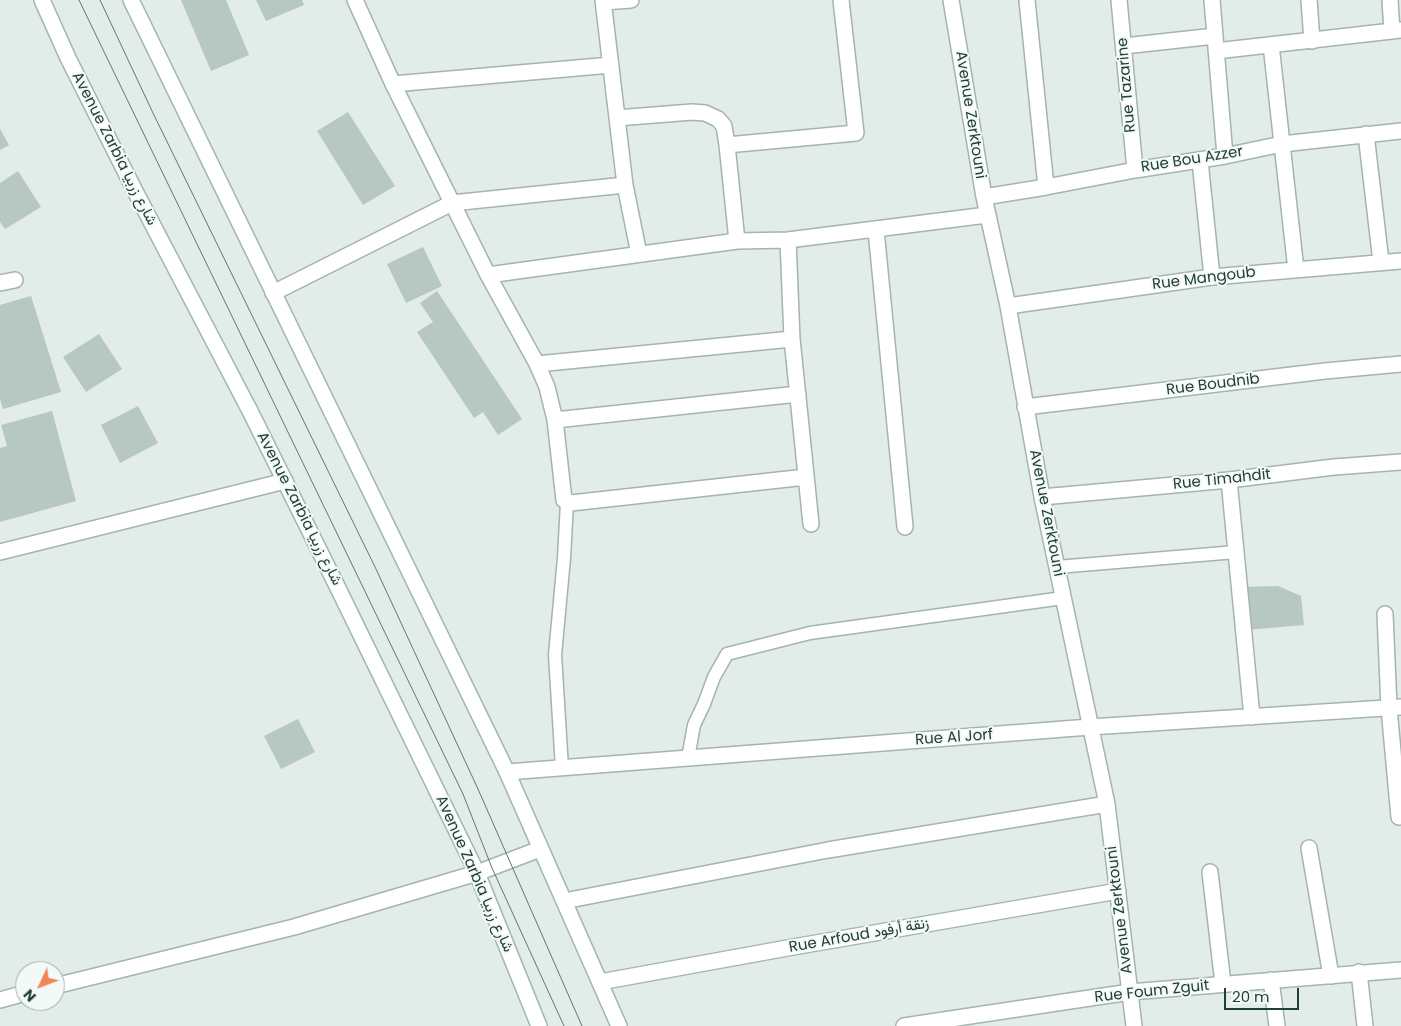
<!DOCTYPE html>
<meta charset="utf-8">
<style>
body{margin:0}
#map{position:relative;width:1401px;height:1026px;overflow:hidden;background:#e2ece8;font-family:Poppins,sans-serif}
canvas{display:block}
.north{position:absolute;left:15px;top:961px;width:50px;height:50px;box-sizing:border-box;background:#f2f9f6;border:1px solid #9eaeaa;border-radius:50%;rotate:227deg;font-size:14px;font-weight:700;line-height:20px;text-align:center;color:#213e37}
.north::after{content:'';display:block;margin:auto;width:18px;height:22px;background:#f58457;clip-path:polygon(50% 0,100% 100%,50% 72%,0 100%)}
.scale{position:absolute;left:1224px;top:988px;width:75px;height:22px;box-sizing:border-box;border:2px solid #213e37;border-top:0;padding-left:6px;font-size:15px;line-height:18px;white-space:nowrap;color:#213e37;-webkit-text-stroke:4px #f2f9f6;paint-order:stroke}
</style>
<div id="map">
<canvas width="1401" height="1026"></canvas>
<div class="north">N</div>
<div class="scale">20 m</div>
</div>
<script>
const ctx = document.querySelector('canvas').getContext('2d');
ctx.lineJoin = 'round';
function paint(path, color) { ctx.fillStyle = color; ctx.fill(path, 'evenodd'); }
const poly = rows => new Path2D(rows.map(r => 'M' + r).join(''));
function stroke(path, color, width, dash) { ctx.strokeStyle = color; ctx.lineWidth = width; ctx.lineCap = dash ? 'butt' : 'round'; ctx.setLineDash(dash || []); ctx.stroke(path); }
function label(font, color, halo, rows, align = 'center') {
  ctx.font = font + ' Poppins,Vazirmatn,sans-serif'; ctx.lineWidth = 4; ctx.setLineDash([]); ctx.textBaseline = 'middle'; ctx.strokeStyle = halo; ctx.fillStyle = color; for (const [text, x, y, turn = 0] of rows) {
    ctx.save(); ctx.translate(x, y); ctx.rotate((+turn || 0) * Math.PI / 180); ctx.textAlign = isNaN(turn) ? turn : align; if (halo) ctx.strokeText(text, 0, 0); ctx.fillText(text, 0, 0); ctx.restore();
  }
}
paint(poly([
 [181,0,226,0,249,55,211,71],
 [256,0,302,0,304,5,266,21],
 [348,112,395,186,363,205,317,131],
 [0,129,9,145,0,150],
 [18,171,41,207,5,229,0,222,0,183],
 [423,247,442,286,406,303,387,264],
 [437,291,522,419,498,435,483,412,474,418,417,332,433,322,420,303],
 [31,296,61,392,3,409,0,399,0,305],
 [99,334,122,369,86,392,63,357],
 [138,406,158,443,120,463,101,425],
 [52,411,76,501,0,522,0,448,7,446,1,425],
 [1278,586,1301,596,1304,625,1247,630,1242,587],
 [298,719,315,752,281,769,264,736]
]), '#b7c7c1');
const service = poly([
 [1057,567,1236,552],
 [688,758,694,725,704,704,714,677,727,654,810,633,1063,598],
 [562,768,555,655,564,558,567,502]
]);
const pedestrian = poly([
 [1200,161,1212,277],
 [1385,614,1389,708,1399,817],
 [1309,848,1331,976],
 [1210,872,1223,984]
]);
const minor = poly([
 [355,0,393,84,488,275,537,364,547,387,555,420,564,500,571,503,806,477],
 [603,0,625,185,639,254],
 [951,0,984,197,1008,306,1042,497,1107,804,1134,1026],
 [1027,0,1046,187],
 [1119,0,1135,170],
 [1212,0,1225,156],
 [1309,0,1312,41],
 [1390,0,1392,31],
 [604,2,631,0],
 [1271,45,1296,270],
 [1124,46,1215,36],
 [1216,51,1401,30],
 [393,84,611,65],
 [617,118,692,112,705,113,718,119,724,126,727,145,737,241],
 [1366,134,1381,262],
 [727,145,856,133,841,0],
 [984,197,1046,187,1135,170,1225,156,1282,144,1401,131],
 [876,230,905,527],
 [788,240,792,339,811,524],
 [488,275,737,241,788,240,987,215],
 [0,283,15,280],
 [273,293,452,203,625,185],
 [1008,306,1212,277,1401,261],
 [537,364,792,339],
 [1025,407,1325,371,1401,364],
 [555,420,798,394],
 [1229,480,1252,717],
 [1042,497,1229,480,1334,467,1401,462],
 [0,552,285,481],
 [507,772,1090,727,1401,707],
 [564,901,828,850,1107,804],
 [1359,972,1365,1026],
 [1271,980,1277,1026],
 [600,982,793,947,1118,891],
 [904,1026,1130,992,1401,970]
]);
const tertiary = poly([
 [55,986,294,927,477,873,540,849],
 [0,1000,25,993]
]);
const secondary = poly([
 [42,0,68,58,134,189,250,411,336,584,477,873,539,1026],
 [131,0,507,772,619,1026]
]);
stroke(service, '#a4b4af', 15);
stroke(pedestrian, '#a4b4af', 18);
stroke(minor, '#a4b4af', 18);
stroke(tertiary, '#a4b4af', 18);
stroke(secondary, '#a0b8b1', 18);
stroke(service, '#fff', 12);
stroke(pedestrian, '#fff', 15);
stroke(minor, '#fff', 15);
stroke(tertiary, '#fff', 15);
stroke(secondary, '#fff', 15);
stroke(poly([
 [79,0,463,794,492,868,564,1026],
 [100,0,153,113,376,569,478,789,582,1026]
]), '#5c7973', 1);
label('15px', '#213e37', '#f2f9f6', [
 ["Rue Tazarine",1127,85,-95],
 ["Avenue Zerktouni",970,115,81],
 ["Avenue Zarbia شارع زربيا",114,149,63],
 ["Rue Bou Azzer",1192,160,-9],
 ["Rue Mangoub",1204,279,-7],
 ["Rue Boudnib",1213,385,-7],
 ["Rue Timahdit",1222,480,-6],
 ["Avenue Zarbia شارع زربيا",299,509,63],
 ["Avenue Zerktouni",1046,513,79],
 ["Rue Al Jorf",954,738,-4],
 ["Avenue Zarbia شارع زربيا",474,874,66],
 ["Avenue Zerktouni",1120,910,-97],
 ["Rue Arfoud زنقة أرفود",859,936,-10],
 ["Rue Foum Zguit",1152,992,-6]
]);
</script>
